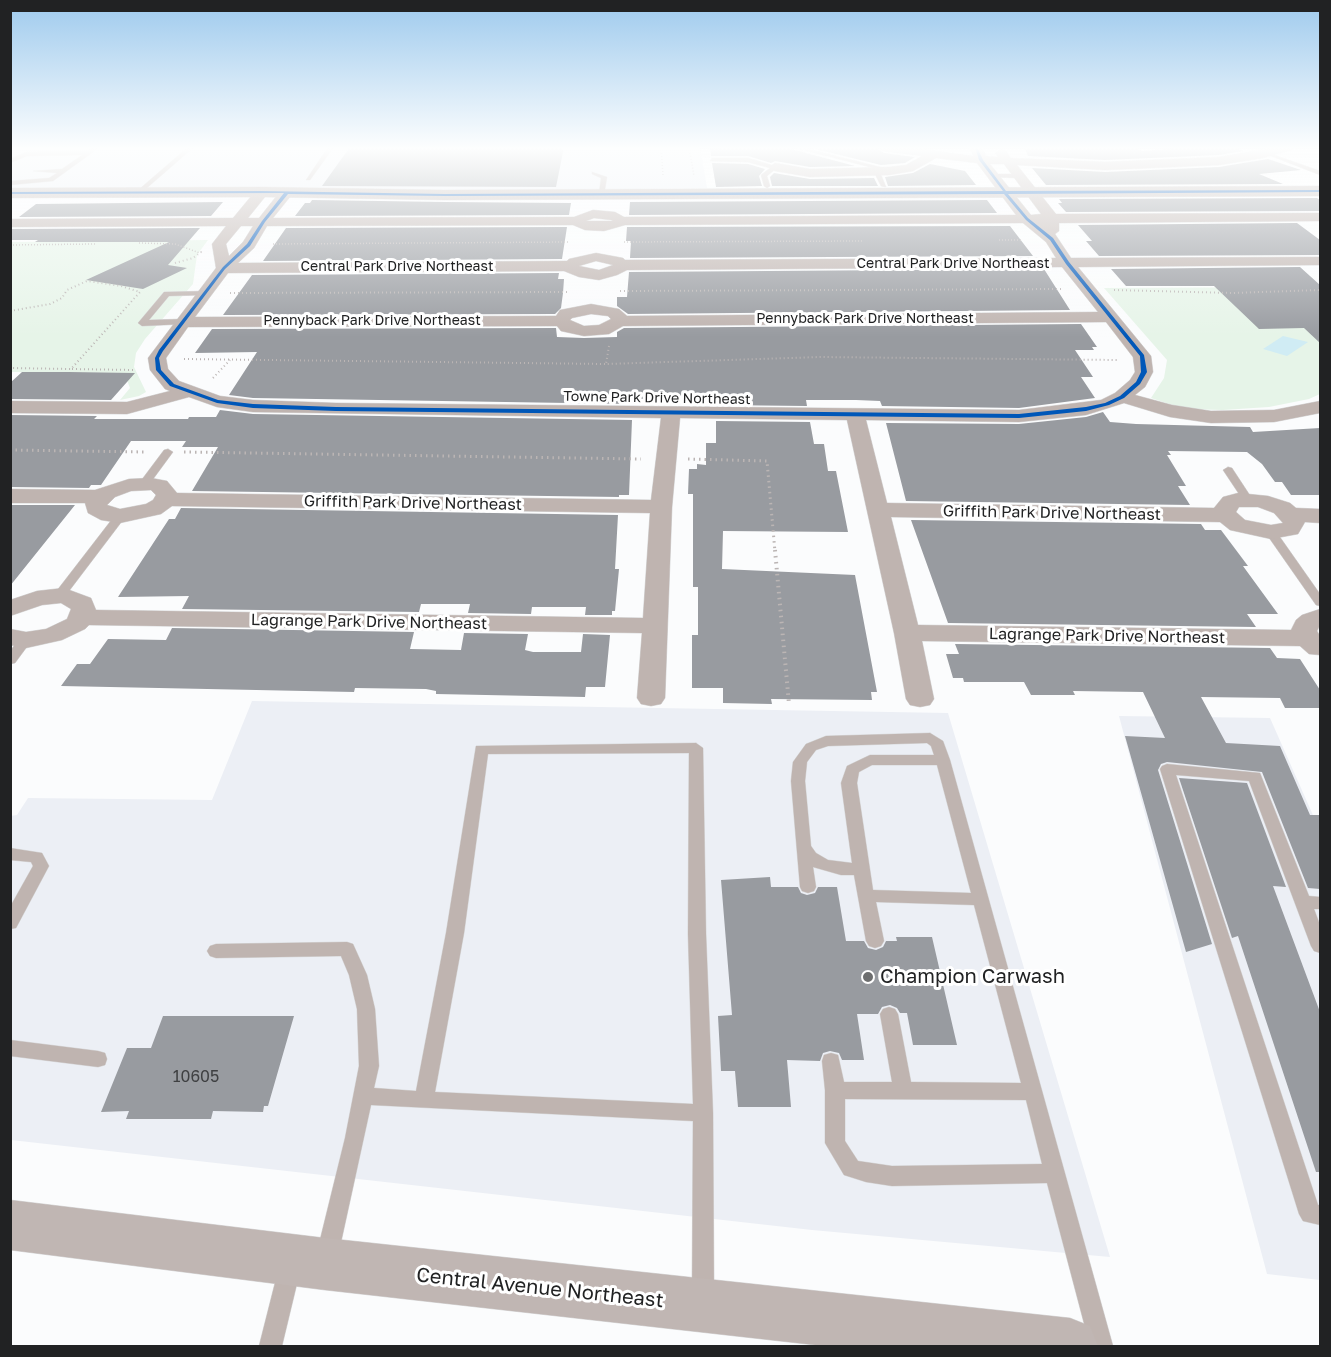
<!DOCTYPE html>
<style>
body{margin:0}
#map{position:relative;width:1331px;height:1357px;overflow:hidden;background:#fbfcfd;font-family:"Golos Text",sans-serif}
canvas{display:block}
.frame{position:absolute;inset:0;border:12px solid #212223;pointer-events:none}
</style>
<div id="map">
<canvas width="1331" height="1357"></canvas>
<div class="frame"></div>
</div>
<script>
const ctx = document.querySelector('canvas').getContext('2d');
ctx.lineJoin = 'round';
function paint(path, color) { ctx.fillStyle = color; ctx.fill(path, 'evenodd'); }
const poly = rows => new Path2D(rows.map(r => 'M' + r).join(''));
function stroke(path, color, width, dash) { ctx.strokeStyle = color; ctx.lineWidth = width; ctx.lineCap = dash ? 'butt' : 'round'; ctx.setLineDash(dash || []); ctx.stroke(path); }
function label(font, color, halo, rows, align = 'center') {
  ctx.font = font + ' "Golos Text",sans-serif'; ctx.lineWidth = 6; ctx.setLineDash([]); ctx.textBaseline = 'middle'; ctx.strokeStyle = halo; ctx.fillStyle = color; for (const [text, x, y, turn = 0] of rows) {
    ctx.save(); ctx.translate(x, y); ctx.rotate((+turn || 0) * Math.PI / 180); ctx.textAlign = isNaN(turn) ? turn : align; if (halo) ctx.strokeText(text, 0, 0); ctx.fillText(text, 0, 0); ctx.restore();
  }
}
paint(poly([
 [13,147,700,147,707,188,507,191,275,187,11,188,11,148],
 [252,701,948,713,1110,1257,812,1230,11,1140,10,816,17,815,28,798,212,800],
 [1119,716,1270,718,1320,831,1320,1280,1267,1274]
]), '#eceff5');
paint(poly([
 [208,240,197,255,193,284,145,339,136,353,134,367,146,392,139,396,120,400,130,388,125,375,122,373,11,372,11,242],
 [1320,287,1320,394,1309,399,1269,407,1223,410,1184,409,1151,398,1164,378,1167,360,1104,288]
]), '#e6f4e8');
paint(poly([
 [1283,336,1308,342,1287,356,1263,349]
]), '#d0ecf4');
paint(poly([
 [350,147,564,147,556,187,322,186],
 [719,147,790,147,791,149,855,166,810,167,775,161,771,163,748,156,711,156,710,149,719,149],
 [807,147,876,147,884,153,915,157,905,163,881,165],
 [1024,147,1136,147,1142,151,1191,147,1232,147,1244,151,1219,155,1105,160,1028,156],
 [1268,159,1301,170,1259,174,1283,184,1046,185,1032,168,1105,172,1219,167],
 [712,163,748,164,765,169,759,176,762,186,716,187],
 [930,164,965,171,976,185,888,186,885,177,913,173],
 [774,173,810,179,874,178,878,186,772,186,770,177],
 [1317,198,1320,200,1320,211,1066,212,1058,203,1062,203,1059,199],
 [312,200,445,202,571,203,569,215,295,216,305,203,310,203],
 [987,200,997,213,629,215,630,202],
 [223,202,211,216,19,217,36,204],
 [1297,223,1320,240,1320,255,1099,256,1086,241,1092,241,1078,225],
 [1010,226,1033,256,630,258,631,241,626,241,627,227],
 [567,227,562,259,263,261,286,228],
 [200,228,168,265,187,268,143,289,86,280,169,242,35,242,38,240,10,240,10,229],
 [1300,267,1320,285,1320,343,1304,328,1259,329,1214,286,1126,286,1111,269],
 [1044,269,1070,310,628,314,617,306,617,297,627,297,629,272],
 [559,273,558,279,564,279,563,293,561,308,555,314,223,315,252,275],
 [1081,324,1097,347,1092,347,1094,350,1075,350,1093,377,1081,377,1095,398,1019,408,882,406,880,401,856,400,806,400,807,406,716,405,716,399,632,399,632,404,253,398,229,395,257,352,195,353,212,329,556,328,557,337,584,338,617,337,617,332,624,328],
 [22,372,69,372,135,373,111,400,10,399,10,383],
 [220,410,253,414,632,420,629,495,619,495,619,497,192,491,218,447,182,447,186,441,131,441,101,485,91,485,89,488,10,487,10,415,97,416,94,419,188,419,189,417,216,417],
 [1103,412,1110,422,1136,424,1250,427,1253,432,1320,428,1320,495,1291,495,1282,482,1275,482,1262,464,1247,452,1168,451,1171,455,1167,455,1186,486,1178,486,1190,505,906,501,886,423,1019,424,1086,417],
 [716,421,810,422,814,444,824,444,828,471,836,471,848,532,723,531,722,569,855,575,877,692,871,692,872,700,771,699,772,704,723,703,723,688,692,688,692,635,698,635,698,587,693,587,693,494,688,494,689,469,697,469,697,464,706,465,706,443,716,443],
 [10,505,75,505,10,586],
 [181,508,618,515,615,569,619,569,615,611,612,611,612,615,585,615,586,607,532,607,531,614,468,613,470,604,421,604,419,612,182,609,189,596,118,597,169,519,175,519],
 [911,520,1201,524,1205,530,1221,530,1248,566,1243,566,1278,614,1247,614,1256,627,948,623],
 [172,628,414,632,410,649,461,650,464,633,528,634,525,650,533,652,581,652,583,634,610,635,605,687,586,687,585,697,436,694,436,691,426,689,355,688,354,692,61,686,77,664,90,664,108,639,166,640],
 [955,644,1270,648,1277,658,1300,659,1320,690,1320,708,1285,708,1280,698,1201,697,1226,743,1280,746,1310,815,1320,815,1320,889,1308,888,1262,772,1167,762,1161,764,1158,770,1212,944,1186,952,1125,736,1165,738,1143,692,1073,691,1075,695,1031,695,1024,682,964,682,963,678,953,678,946,654,959,654],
 [1179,778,1247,783,1286,887,1273,886,1320,1012,1320,1172,1316,1172,1238,936,1232,938],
 [770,877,771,887,798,887,801,893,807,895,815,893,818,887,837,887,846,941,864,941,868,948,876,950,883,947,886,941,897,941,896,937,932,937,957,1045,913,1045,907,1013,900,1013,897,1008,890,1005,882,1007,878,1014,857,1014,864,1060,842,1060,839,1053,830,1051,823,1053,820,1061,787,1060,791,1107,738,1107,735,1071,721,1071,718,1016,732,1015,721,880],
 [163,1016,294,1016,268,1106,264,1106,263,1112,213,1111,211,1119,126,1119,129,1111,101,1112,127,1048,151,1048]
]), '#989ba0');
const service = poly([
 [94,147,100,147,53,181,10,185,10,181,49,178,57,173,33,171,62,169,82,155,27,156,10,163,10,159,26,152,87,151,94,147],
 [188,147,194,147,140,194,136,194,136,192,188,147],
 [328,147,334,147,310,180,306,180,328,147],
 [792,147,800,147,896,171,893,173,792,147],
 [1266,152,1320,171,1320,175,1266,154,1266,152],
 [712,158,748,158,778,167,767,176,770,186,767,188,764,186,761,175,770,168,748,162,710,161,712,158],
 [877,170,880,172,886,187,881,186,874,172,877,170],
 [592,172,607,177,604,195,599,194,601,178,592,174,592,172],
 [993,174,1017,174,1020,176,1017,178,991,177,993,174],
 [208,291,208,295,205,295,169,296,149,320,183,319,187,322,186,324,142,326,138,323,164,292,208,291],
 [168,449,173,452,148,486,140,486,140,482,164,450,168,449],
 [1228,467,1232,468,1253,500,1252,502,1248,503,1243,500,1223,470,1228,467],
 [120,513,126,516,63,599,55,599,53,596,55,593,116,514,120,513],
 [1271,529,1275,530,1320,594,1320,606,1316,605,1265,532,1271,529],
 [26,636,32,640,15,663,10,664,10,651,21,637,26,636],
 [930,733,943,741,950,760,1113,1346,1090,1346,1047,1183,892,1186,866,1182,844,1175,825,1143,825,1090,822,1061,824,1055,831,1053,838,1055,844,1082,892,1082,880,1014,883,1009,889,1007,895,1009,898,1014,911,1082,1021,1083,974,905,876,902,884,941,881,946,875,948,869,946,866,941,854,875,841,875,813,867,816,887,814,891,808,893,802,891,800,887,791,781,793,762,806,744,826,736,930,733],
 [927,743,931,746,934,755,870,755,847,766,841,783,852,863,828,860,816,853,811,846,805,781,807,762,816,750,828,746,927,743],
 [872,765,937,765,971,893,873,890,857,783,859,772,872,765],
 [845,1099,1026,1100,1042,1164,892,1166,858,1161,845,1141,845,1099],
 [696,743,703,748,706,934,713,1113,714,1295,711,1303,703,1306,695,1303,692,1295,693,1121,371,1105,338,1256,335,1263,327,1267,319,1263,316,1256,345,1138,359,1066,357,1009,349,975,341,956,216,958,210,956,207,951,210,946,216,944,347,942,353,944,367,975,375,1009,379,1066,374,1088,416,1091,446,933,476,746,696,743],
 [689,753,688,934,693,1104,435,1092,464,933,488,754,689,753],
 [1167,764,1260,773,1309,896,1320,897,1320,909,1314,909,1320,925,1320,953,1314,951,1311,946,1249,781,1176,775,1318,1205,1320,1205,1320,1225,1303,1221,1299,1214,1160,769,1162,766,1167,764],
 [10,848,42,853,49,866,16,928,10,929,10,907,33,866,31,862,10,860,10,848],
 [10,1040,98,1051,105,1053,107,1059,105,1065,98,1067,10,1056,10,1040],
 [290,1256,298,1259,301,1267,282,1346,259,1346,279,1267,282,1259,290,1256]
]);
const minor = poly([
 [878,147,906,147,973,156,970,147,982,147,986,156,998,157,995,153,1001,149,1005,150,1011,158,1105,162,1219,157,1278,147,1296,147,1294,149,1263,158,1219,165,1105,170,1017,165,1056,214,1320,213,1320,221,1059,223,1059,231,1055,234,1071,258,1320,257,1320,265,1078,267,1151,356,1153,372,1145,387,1135,395,1172,405,1211,411,1274,410,1320,401,1320,413,1274,422,1211,423,1170,417,1124,403,1086,415,1019,422,866,420,887,503,1214,508,1223,497,1238,493,1268,496,1290,503,1296,508,1320,509,1320,523,1305,522,1298,534,1271,539,1230,530,1220,522,891,517,918,625,1291,630,1296,620,1302,615,1320,609,1320,625,1317,631,1320,636,1320,655,1309,654,1300,646,922,641,934,699,930,705,920,707,910,705,906,699,894,633,847,420,680,418,672,507,665,698,661,704,651,706,641,704,637,698,642,633,89,625,85,629,62,640,26,648,10,645,10,629,26,632,46,629,67,619,71,609,61,603,42,605,10,616,10,600,37,591,64,588,91,598,96,610,643,618,650,513,172,506,161,514,120,523,101,520,88,513,85,503,10,503,10,489,95,490,129,479,151,478,167,481,177,493,651,500,661,418,253,412,217,407,189,397,127,414,10,413,10,401,127,402,170,391,165,389,150,370,148,358,216,268,212,244,226,226,10,227,10,219,233,218,257,189,262,188,269,192,248,218,259,218,282,189,287,188,294,192,273,218,574,217,593,210,615,212,624,217,1016,215,977,163,936,158,913,171,889,175,810,177,775,171,769,167,775,163,810,169,889,167,906,165,922,156,884,151,878,147],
 [990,164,1004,164,1041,214,1031,215,990,164],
 [594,218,611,220,613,221,586,221,594,218],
 [1023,223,1046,242,1056,258,625,260,623,258,596,253,569,259,567,261,238,263,254,248,267,226,573,225,585,230,604,231,625,225,1023,223],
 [241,226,253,226,243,242,229,256,226,244,241,226],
 [596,261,613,265,599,270,579,266,596,261],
 [1062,267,1098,312,627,316,619,309,591,304,560,310,556,316,195,317,228,273,564,271,579,277,599,280,617,275,627,270,1062,267],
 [591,314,608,316,611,319,599,325,584,326,570,320,572,318,591,314],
 [1106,322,1133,357,1135,372,1130,380,1115,393,1101,400,1019,410,336,403,253,400,220,396,179,381,168,369,166,358,188,327,557,326,561,331,584,336,609,334,623,326,1106,322],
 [151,490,156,495,153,500,146,504,120,509,107,505,115,497,131,491,151,490],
 [1239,507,1258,507,1274,513,1283,523,1271,525,1245,520,1236,512,1239,507]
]);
const tertiary = poly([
 [1320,186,1320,196,445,200,262,197,10,198,10,188,262,187,445,190,1320,186]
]);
const primary = poly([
 [10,1200,325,1238,1070,1318,1090,1326,1098,1346,824,1346,325,1290,10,1250,10,1200]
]);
stroke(service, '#d8d9da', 1);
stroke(minor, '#d8d9da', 1);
stroke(tertiary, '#d8d9da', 1);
stroke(primary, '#d8d9da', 1);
stroke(poly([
 [661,147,663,175],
 [689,147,694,176],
 [999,240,1022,240],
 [624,242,863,241],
 [139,243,175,244,200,253],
 [273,244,569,242],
 [10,245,95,244]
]), '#bbb5b4', 1.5, [1, 2]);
stroke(poly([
 [175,263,193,258,201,252,198,251],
 [1114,290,1232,293,1320,290],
 [620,291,1063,289],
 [230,293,568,292],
 [10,311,50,304,62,298,67,290,87,281,121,286,140,292,71,369,10,368],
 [609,346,606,364,820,357,1117,360],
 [184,359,606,364],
 [72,369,134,370],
 [213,378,230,360]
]), '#bbb5b4', 2, [1, 3]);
stroke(poly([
 [10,450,146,452],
 [184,452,641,459],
 [688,459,767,461,775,552]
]), '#bbb5b4', 3, [1.5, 4]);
stroke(poly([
 [775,550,789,704]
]), '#bbb5b4', 4, [1.5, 4.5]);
paint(service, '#bfb4b0');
paint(minor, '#bfb4b0');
paint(tertiary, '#bfb4b0');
paint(primary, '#c0b6b3');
paint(poly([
 [975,147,977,147,983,160,1006,191,1320,190,1320,192,1008,194,1028,218,1053,238,1069,262,1144,355,1147,372,1140,384,1124,398,1109,405,1086,411,1019,418,336,411,253,408,217,403,170,386,156,370,155,358,159,350,223,267,247,244,262,221,284,193,10,194,10,192,262,191,445,194,1003,191,979,160,975,147],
 [288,194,445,196,1004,194,1026,220,1050,240,1066,264,1140,356,1141,372,1136,382,1120,396,1105,403,1086,407,1019,414,336,407,253,404,218,400,174,384,161,370,159,358,163,351,225,269,250,246,265,222,288,194]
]), '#0057b8');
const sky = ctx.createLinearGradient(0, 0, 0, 337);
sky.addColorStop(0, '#9ecaed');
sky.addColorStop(0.44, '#fdfefe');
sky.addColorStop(1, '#fdfefe00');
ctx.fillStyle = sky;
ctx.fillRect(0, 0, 1331, 337);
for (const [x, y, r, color] of [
 [868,977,6,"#6d6e6f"]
]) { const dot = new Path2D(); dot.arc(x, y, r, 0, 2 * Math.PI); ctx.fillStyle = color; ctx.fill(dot); stroke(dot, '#fff', 2); }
label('14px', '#212223', '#fff', [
 ["Central Park Drive Northeast",953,264],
 ["Central Park Drive Northeast",397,267],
 ["Pennyback Park Drive Northeast",865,319],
 ["Pennyback Park Drive Northeast",372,321],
 ["Towne Park Drive Northeast",657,398,1]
]);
label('16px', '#212223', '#fff', [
 ["Griffith Park Drive Northeast",413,503,1],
 ["Griffith Park Drive Northeast",1052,513,1],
 ["Lagrange Park Drive Northeast",369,622,1],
 ["Lagrange Park Drive Northeast",1107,636,1]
]);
label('16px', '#3f4042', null, [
 ["10605",196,1077]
]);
label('20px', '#212223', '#fff', [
 ["Champion Carwash",880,977]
], 'left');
label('20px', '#212223', '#fff', [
 ["Central Avenue Northeast",540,1288,6]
]);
</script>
